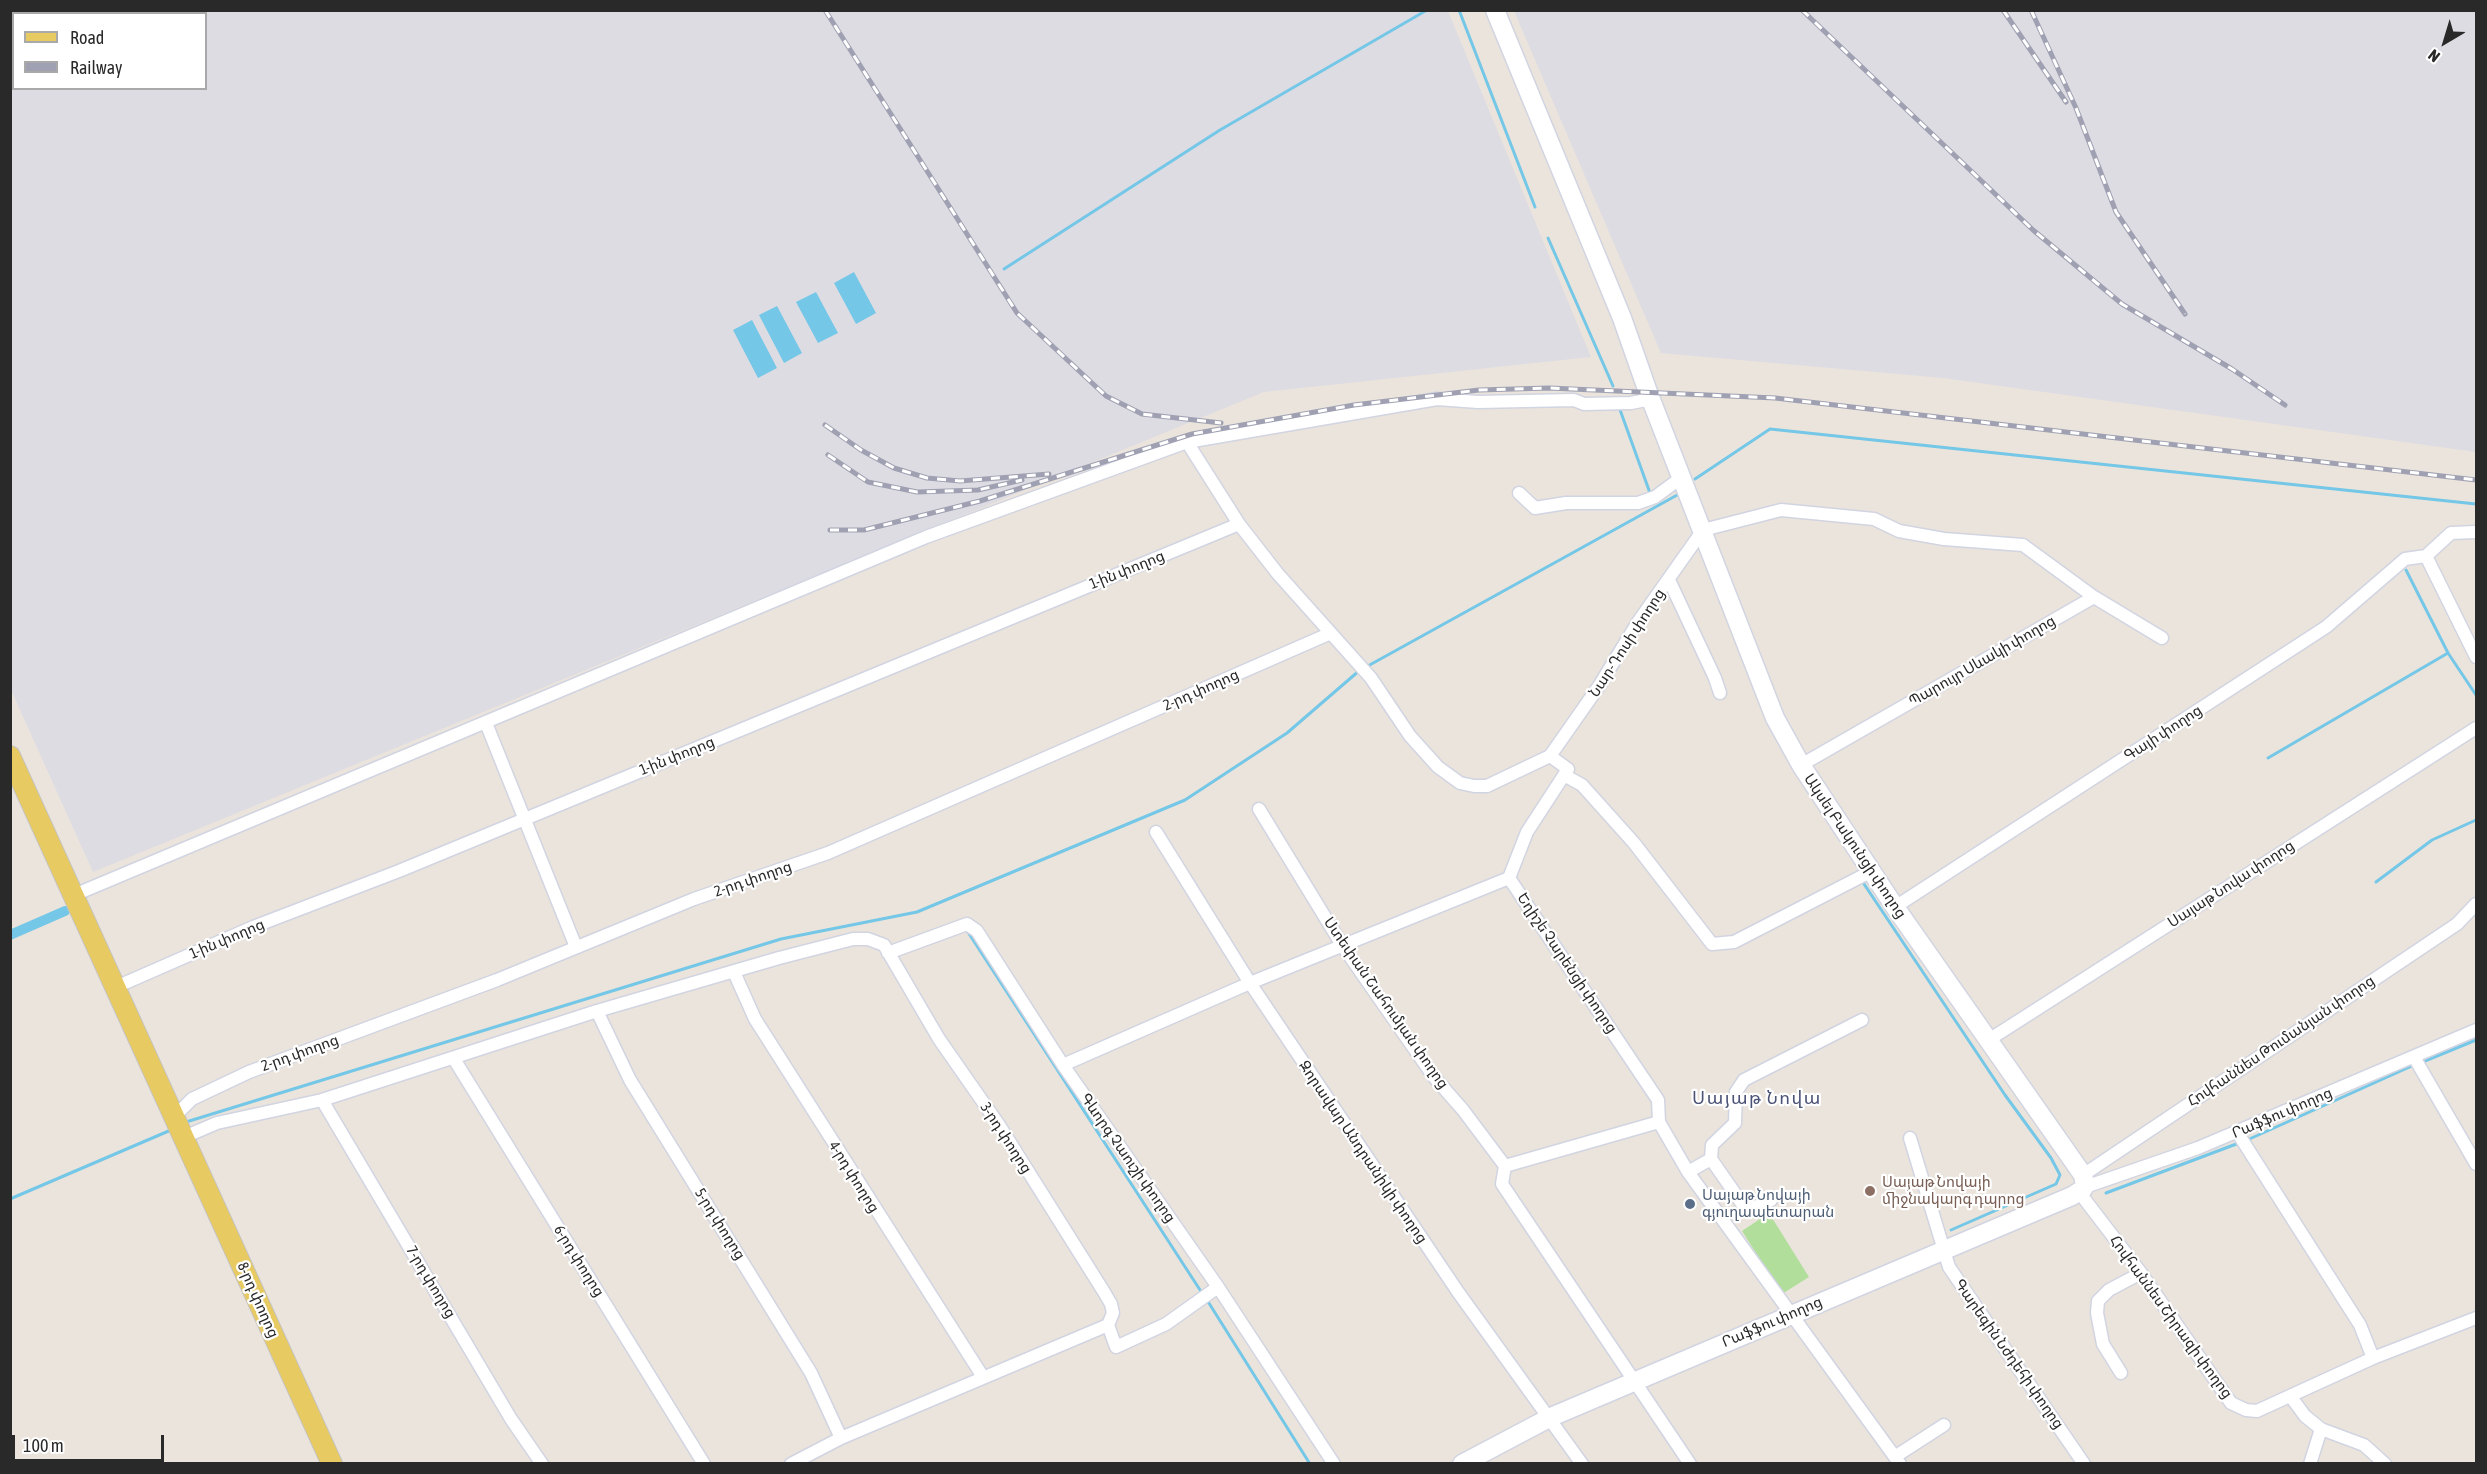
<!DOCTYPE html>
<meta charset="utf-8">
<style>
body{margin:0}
#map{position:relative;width:2487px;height:1474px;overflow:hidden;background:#ebe4dc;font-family:"Asap Condensed",sans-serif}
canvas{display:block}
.frame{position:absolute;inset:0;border:12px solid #292929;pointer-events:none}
.legend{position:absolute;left:12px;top:12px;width:195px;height:78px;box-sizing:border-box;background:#fff;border:2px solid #a9a9a9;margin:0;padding:8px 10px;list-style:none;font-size:18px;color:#292929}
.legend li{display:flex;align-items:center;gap:12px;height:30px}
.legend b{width:30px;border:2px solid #a9a9a9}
.north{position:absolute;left:2415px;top:12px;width:60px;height:60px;-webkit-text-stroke:4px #fff;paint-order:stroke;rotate:218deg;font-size:16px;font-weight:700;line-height:24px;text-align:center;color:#292929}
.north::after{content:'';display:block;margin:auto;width:21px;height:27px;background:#292929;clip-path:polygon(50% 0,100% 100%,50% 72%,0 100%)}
.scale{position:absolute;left:12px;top:1435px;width:152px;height:27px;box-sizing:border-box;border:3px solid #292929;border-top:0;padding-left:8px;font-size:18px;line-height:21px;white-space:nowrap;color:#292929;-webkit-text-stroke:4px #fff;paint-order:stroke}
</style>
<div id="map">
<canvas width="2487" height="1474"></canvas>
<div class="frame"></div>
<ul class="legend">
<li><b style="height:8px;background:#e8ca63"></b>Road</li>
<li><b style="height:8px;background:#9fa1b2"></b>Railway</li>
</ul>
<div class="north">N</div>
<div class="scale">100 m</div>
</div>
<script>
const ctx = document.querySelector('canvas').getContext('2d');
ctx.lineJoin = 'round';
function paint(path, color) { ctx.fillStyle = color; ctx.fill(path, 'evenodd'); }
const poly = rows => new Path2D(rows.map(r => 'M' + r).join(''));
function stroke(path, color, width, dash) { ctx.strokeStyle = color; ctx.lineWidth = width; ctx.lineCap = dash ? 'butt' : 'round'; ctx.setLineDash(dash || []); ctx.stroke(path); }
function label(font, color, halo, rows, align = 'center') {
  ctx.font = font + ' "Asap Condensed","Noto Sans Armenian",sans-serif'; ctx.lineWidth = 4.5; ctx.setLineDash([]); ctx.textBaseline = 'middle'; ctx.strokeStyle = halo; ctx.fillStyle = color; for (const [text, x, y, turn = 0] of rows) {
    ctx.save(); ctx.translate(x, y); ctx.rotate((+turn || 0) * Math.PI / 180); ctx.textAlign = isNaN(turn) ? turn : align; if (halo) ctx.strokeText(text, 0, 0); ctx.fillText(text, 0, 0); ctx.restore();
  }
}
paint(poly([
 [10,11,1448,11,1591,357,1264,392,93,872,11,690],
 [14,14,206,14,206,88,14,88],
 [1514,11,2476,11,2476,452,1943,378,1661,353]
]), '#dedce3');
paint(poly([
 [1769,1213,1809,1277,1782,1294,1742,1231]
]), '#b1de9b');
paint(poly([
 [854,272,876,313,856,324,834,283],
 [816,292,838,333,818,343,796,302],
 [777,306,802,353,784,363,759,315],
 [752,320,777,368,758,378,733,330]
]), '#74c7e7');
stroke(poly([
 [1459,10,1535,207],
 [1548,238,1613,386],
 [1004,269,1220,130,1427,10],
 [1619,407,1650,493],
 [1695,479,1770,429,2476,504],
 [2406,570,2448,653,2476,695],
 [1366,667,1679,494],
 [2268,758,2448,653],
 [2376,882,2432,840,2476,820],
 [1864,884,2005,1095,2051,1158,2060,1175,2056,1184,1951,1230],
 [966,929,1202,1293],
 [2420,1063,2476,1040],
 [186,1122,781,939,917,912,1185,800,1287,733,1360,670],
 [2245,1141,2414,1065],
 [2106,1193,2239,1143],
 [10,1199,171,1130],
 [1207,1300,1310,1464]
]), '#74c7e7', 3);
stroke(poly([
 [10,935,65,911]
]), '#74c7e7', 10);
const street = poly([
 [1187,442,1239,524,1278,574,1371,678,1410,736,1438,767,1460,783,1474,786,1487,786,1550,756,1599,686,1638,622,1703,530,1781,510,1874,519,1899,531,1944,539,2023,545,2094,597],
 [1519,493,1535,508,1566,503,1638,503,1655,497,1682,477],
 [2426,556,2476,657],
 [2426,556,2451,533,2476,532],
 [1669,580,1715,678,1720,693],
 [486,723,576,947],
 [1801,765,2094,597,2162,638],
 [1564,775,1582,785,1634,843,1712,944,1734,942,1872,871],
 [1259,809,1342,945,1434,1077,1463,1110,1505,1166,1502,1184,1690,1464],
 [1156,832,1250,983,1458,1292,1582,1464],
 [1509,878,1658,1100,1659,1122,1688,1172,1900,1464],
 [1509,878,1527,832,1568,769,1550,756],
 [74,895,926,537,1187,442,1437,399,1478,402,1574,400,1584,404,1631,403,1651,399],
 [1895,907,2326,627,2405,559,2426,556],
 [888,953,967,924,977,931,1063,1065,1218,1287,1334,1464],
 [734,972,755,1019,983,1377],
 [116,987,253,927,399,871,1239,524],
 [597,1011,630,1080,811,1373,841,1438],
 [1987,1041,2476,728],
 [2414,1057,2476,1164],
 [454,1059,704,1464],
 [1063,1065,1250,983,1509,878],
 [322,1100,511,1419,542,1464],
 [175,1116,192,1099,249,1072,497,980,694,899,828,853,1331,633],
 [2237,1132,2360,1325,2373,1358],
 [184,1137,217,1123,322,1100,597,1011,779,958,853,939,868,939,884,945,939,1039,999,1125,1104,1292,1111,1304,1113,1313,1108,1325,1116,1347,1166,1324,1218,1287],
 [1910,1138,1949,1267,2084,1464],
 [1711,1159,1743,1205,1751,1209,1771,1200],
 [1505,1166,1659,1122],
 [1688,1172,1711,1159,1712,1145,1735,1123,1736,1092,1744,1080,1862,1020],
 [2083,1175,2457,924,2476,904],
 [2085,1187,2198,1148,2476,1030],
 [2079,1192,2141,1273,2231,1403,2246,1410,2257,1411,2373,1358,2476,1318],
 [2121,1373,2103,1344,2097,1313,2098,1301,2109,1290,2141,1273],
 [2291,1397,2305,1416,2321,1429,2364,1445,2385,1464],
 [1896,1456,1944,1425],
 [791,1464,841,1438,1108,1325],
 [2310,1464,2321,1429]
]);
const secondary = poly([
 [1462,1464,1551,1417,2072,1196,2083,1189,2085,1185,2083,1175,1895,907,1801,765,1775,718,1648,392,1622,318,1495,10]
]);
const primary = poly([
 [10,756,332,1464]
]);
stroke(street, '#d1d4e1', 15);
stroke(secondary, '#d1d4e1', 21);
stroke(primary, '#c3c3c3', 22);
stroke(street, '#fff', 12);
stroke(secondary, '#fff', 18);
stroke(primary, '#e8ca63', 20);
const rail = poly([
 [825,10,1017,313,1106,396,1142,414,1221,423],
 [1802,10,2033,230,2122,304,2232,369,2285,405],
 [2003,10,2066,102],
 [2031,10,2076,108,2116,212,2185,314],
 [825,425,861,450,894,468,927,478,960,481,1049,474],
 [828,455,868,482,917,492,978,490,1022,480],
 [830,530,864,530,980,501,1192,434,1354,405,1479,390,1549,388,1775,398,2476,480]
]);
stroke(rail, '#9fa1b2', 5);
stroke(rail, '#fff', 3, [9]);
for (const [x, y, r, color] of [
 [1870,1191,6,"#8d6e63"],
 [1690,1204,6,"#5c6f8a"]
]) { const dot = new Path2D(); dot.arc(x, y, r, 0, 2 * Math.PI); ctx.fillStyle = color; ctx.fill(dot); stroke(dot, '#fff', 2); }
label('15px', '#292929', '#fff', [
 ["1-ին փողոց",1127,570,-22],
 ["Նար-Դոսի փողոց",1627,643,-57],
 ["Պարույր Սևակի փողոց",1982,661,-30],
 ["2-րդ փողոց",1201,690,-24],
 ["Գայի փողոց",2163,733,-33],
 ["1-ին փողոց",677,756,-22],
 ["Ակսել Բակունցի փողոց",1855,846,56],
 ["2-րդ փողոց",753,879,-19],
 ["Սայաթ Նովա փողոց",2231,884,-33],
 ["1-ին փողոց",227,939,-23],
 ["Եղիշե Չարենցի փողոց",1567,963,56],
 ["Ստեփան Շահումյան փողոց",1386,1003,55],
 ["Հովհաննես Թումանյան փողոց",2281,1041,-34],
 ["2-րդ փողոց",300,1053,-20],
 ["Րաֆֆու փողոց",2282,1113,-23],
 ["3-րդ փողոց",1006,1138,57],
 ["Զորավար Անդրանիկի փողոց",1363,1152,56],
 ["Գևորգ Չաուշի փողոց",1128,1158,55],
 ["4-րդ փողոց",854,1177,58],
 ["5-րդ փողոց",720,1224,58],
 ["6-րդ փողոց",579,1261,58],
 ["7-րդ փողոց",431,1282,59],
 ["8-րդ փողոց",258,1300,66],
 ["Հովհաննես Շիրազի փողոց",2171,1317,54],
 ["Րաֆֆու փողոց",1772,1322,-23],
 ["Գարեգին Նժդեհի փողոց",2009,1354,55]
]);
label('15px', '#785e54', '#fff', [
 ["Սայաթ Նովայի",1882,1182],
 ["միջնակարգ դպրոց",1882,1199]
], 'left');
label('15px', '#4e5e75', '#fff', [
 ["Սայաթ Նովայի",1702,1195],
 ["գյուղապետարան",1702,1212]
], 'left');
ctx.letterSpacing = '1.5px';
label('18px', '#4c5377', '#fff', [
 ["Սայաթ Նովա",1757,1098]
]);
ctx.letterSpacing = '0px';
</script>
